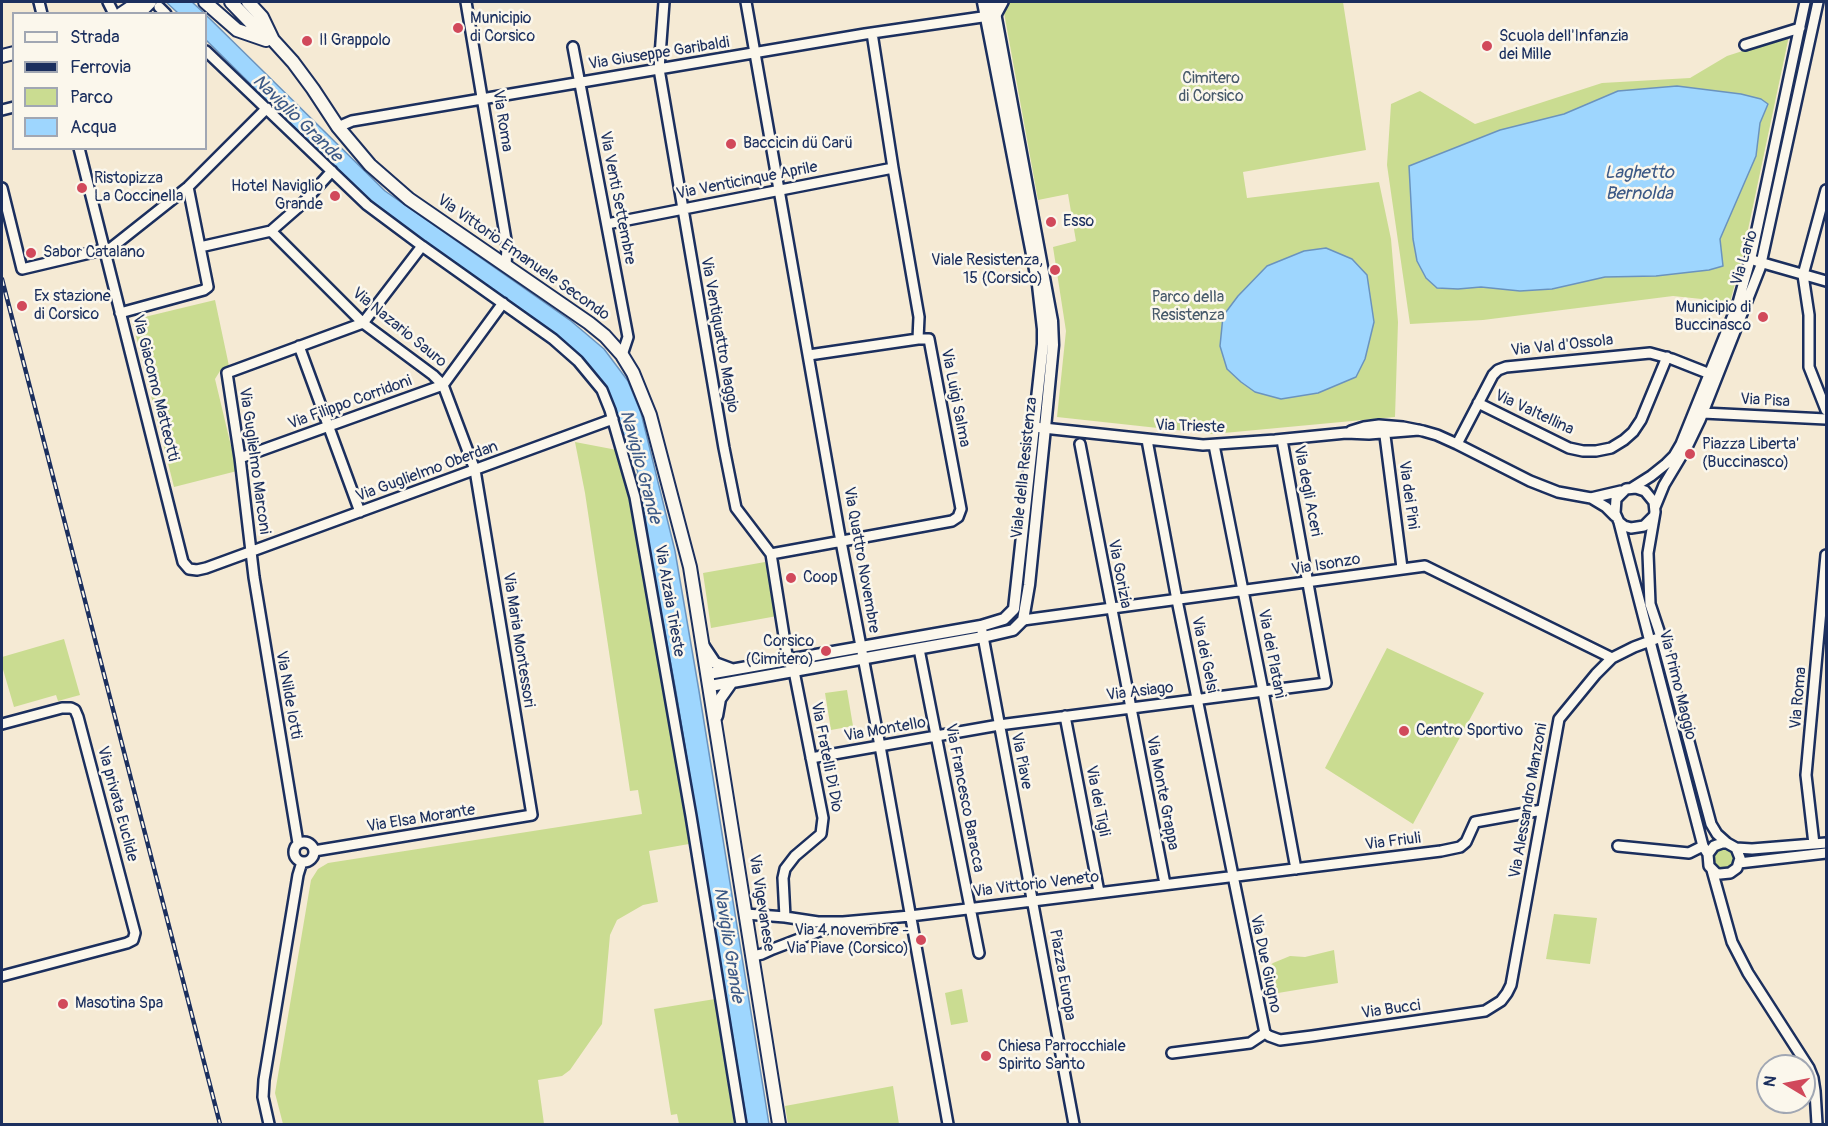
<!DOCTYPE html>
<meta charset="utf-8">
<style>
body{margin:0}
#map{position:relative;width:1828px;height:1126px;overflow:hidden;background:#f5ead4;font-family:Pangolin,sans-serif}
canvas{display:block}
.frame{position:absolute;inset:0;border:3px solid #1b2f5e;pointer-events:none}
.legend{position:absolute;left:12px;top:12px;width:195px;height:138px;box-sizing:border-box;background:#fbf7ec;border:2px solid #a1a7b3;margin:0;padding:8px 10px;list-style:none;font-size:18px;color:#1b2f5e}
.legend li{display:flex;align-items:center;gap:12px;height:30px}
.legend b{width:30px;border:2px solid #a1a7b3}
.north{position:absolute;left:1756px;top:1054px;width:60px;height:60px;box-sizing:border-box;background:#fbf7ec;border:2px solid #a1a7b3;border-radius:50%;rotate:280deg;font-size:16px;font-weight:700;line-height:24px;text-align:center;color:#1b2f5e}
.north::after{content:'';display:block;margin:auto;width:21px;height:27px;background:#d1495b;clip-path:polygon(50% 0,100% 100%,50% 72%,0 100%)}
</style>
<div id="map">
<canvas width="1828" height="1126"></canvas>
<div class="frame"></div>
<ul class="legend">
<li><b style="height:8px;background:#fbf7ec"></b>Strada</li>
<li><b style="height:8px;background:#1b2f5e"></b>Ferrovia</li>
<li><b style="height:16px;background:#cadc91"></b>Parco</li>
<li><b style="height:16px;background:#9ed6fe"></b>Acqua</li>
</ul>
<div class="north">N</div>
</div>
<script>
const ctx = document.querySelector('canvas').getContext('2d');
ctx.lineJoin = 'round';
function paint(path, color) { ctx.fillStyle = color; ctx.fill(path, 'evenodd'); }
const poly = rows => new Path2D(rows.map(r => 'M' + r).join(''));
function stroke(path, color, width, dash) { ctx.strokeStyle = color; ctx.lineWidth = width; ctx.lineCap = dash ? 'butt' : 'round'; ctx.setLineDash(dash || []); ctx.stroke(path); }
function label(font, color, halo, rows, align = 'center') {
  ctx.font = font + ' Pangolin,sans-serif'; ctx.lineWidth = 5; ctx.setLineDash([]); ctx.textBaseline = 'middle'; ctx.strokeStyle = halo; ctx.fillStyle = color; for (const [text, x, y, turn = 0] of rows) {
    ctx.save(); ctx.translate(x, y); ctx.rotate((+turn || 0) * Math.PI / 180); ctx.textAlign = isNaN(turn) ? turn : align; if (halo) ctx.strokeText(text, 0, 0); ctx.fillText(text, 0, 0); ctx.restore();
  }
}
paint(poly([
 [1006,2,1343,2,1366,150,1243,172,1247,198,1379,182,1391,239,1398,322,1395,417,1213,434,1057,417,1066,331,1053,247,1076,241,1068,194,1038,200,1003,7],
 [1789,36,1742,258,1730,302,1673,296,1483,320,1410,324,1387,165,1391,104,1420,91,1475,124,1602,83,1690,78,1727,56],
 [215,300,229,366,220,371,215,379,237,471,174,487,132,320],
 [575,442,617,450,623,477,632,497,689,844,649,851,658,902,643,905,617,920,610,935,602,1024,570,1070,562,1076,538,1080,544,1124,283,1124,275,1093,311,880,318,869,328,863,642,814,638,790,630,791,585,493],
 [765,562,777,616,711,628,703,573],
 [64,639,80,695,58,701,56,695,14,707,2,666,2,657],
 [1387,648,1484,693,1413,824,1325,768],
 [847,690,853,726,831,730,825,693],
 '1712 859a11 11 0 1 1 22 0a11 11 0 1 1-22 0Z',
 [1554,914,1597,918,1590,964,1546,959],
 [1334,950,1338,983,1272,994,1267,968,1273,963,1290,956,1305,957],
 [962,989,968,1022,951,1025,945,993],
 [715,999,734,1124,679,1124,677,1114,671,1115,654,1009],
 [893,1086,899,1124,788,1124,785,1106]
]), '#cadc91');
const water = poly([
 [166,2,192,2,204,13,178,13,166,2],
 [206,15,385,191,571,321,604,349,628,381,641,413,675,551,699,691,769,1124,747,1124,676,692,636,476,638,473,633,455,627,444,610,399,582,361,401,227,368,200,206,40,206,15],
 [1677,86,1741,94,1761,99,1768,104,1760,123,1756,156,1720,239,1723,266,1709,270,1656,276,1605,277,1552,289,1520,291,1481,287,1458,289,1437,288,1426,278,1417,261,1413,239,1409,166,1500,130,1564,114,1618,91,1677,86],
 [1326,248,1352,259,1367,275,1374,322,1365,359,1356,377,1318,393,1281,399,1255,392,1241,382,1227,369,1220,346,1223,316,1238,296,1267,266,1304,251,1326,248]
]);
paint(water, '#9ed6fe');
stroke(water, '#6a93be', 1.5);
const minor = poly([
 [39,2,42,14],
 [108,2,114,14],
 [466,2,507,246,506,266],
 [664,2,659,69,724,448,736,508,771,554,788,661,794,671,823,818,821,834,795,856,785,869,783,878,785,917],
 [746,2,839,531,880,746,948,1124],
 [159,7,166,14],
 [872,33,893,168,919,317,918,339],
 [1745,45,1800,28],
 [573,47,628,337,622,355],
 [206,51,367,205,422,246,553,339,578,361,602,390,610,410,635,497,691,816,741,1124],
 [2,110,14,107],
 [338,127,352,121,576,83,865,34,996,15,1003,2],
 [79,148,182,558,183,562,189,569,197,570,206,568,613,419],
 [2,188,22,269,111,248,188,187,267,108],
 [1826,190,1803,275,1809,315,1809,367,1826,410],
 [607,224,893,168],
 [271,231,363,323,433,375,443,385,475,470,532,815,314,851],
 [200,247,271,231,303,203,332,171],
 [1756,261,1826,281],
 [120,313,204,290,208,287,188,187],
 [299,346,360,512],
 [1478,403,1569,448,1583,451,1596,451,1611,448,1624,440,1633,432,1641,420,1667,357],
 [1703,413,1826,419],
 [1034,427,1203,445,1275,440,1346,433,1369,434,1419,430],
 [1384,428,1402,568],
 [1351,431,1364,427,1379,425,1403,427,1423,431,1437,435,1457,444,1530,481,1558,492,1591,498,1621,491],
 [1147,440,1177,600,1265,1033],
 [1080,444,1165,884],
 [1457,444,1493,375,1498,370,1506,367,1650,353,1672,359,1710,374],
 [1214,445,1263,691,1296,869],
 [240,458,443,385,503,303],
 [1632,488,1651,476,1666,464,1674,456,1681,444,1738,303,1752,253,1805,2],
 [1591,498,1606,507,1615,516],
 [1655,507,1664,485,1688,445,1700,420,1760,268,1818,2],
 [1653,517,1644,526,1631,528,1624,526,1619,522,1615,513,1616,499,1626,489,1636,488,1645,491,1654,502,1655,512,1648,553,1650,604,1661,637,1711,824,1717,834,1727,843,1736,848,1740,858,1737,868,1730,873,1720,874,1716,873,1709,866,1708,854,1714,846,1722,843,1727,843],
 [1619,522,1703,846,1708,854],
 [771,554,952,521,958,517,961,509,929,339,918,339,809,355],
 [1023,620,1425,566,1612,658],
 [982,631,1074,1124],
 [919,649,979,953],
 [1065,716,1099,892],
 [2,724,62,708,71,708,75,710,78,717,135,933,133,940,127,943,2,976],
 [811,758,999,725,1326,683,1282,440],
 '294 852a10 10 0 1 1 20 0a10 10 0 1 1-20 0Z',
 [298,843,254,577,240,458,227,373,363,323,422,246],
 [1814,844,1806,775,1826,555],
 [1618,846,1689,853,1703,846],
 [1736,848,1752,849,1826,843],
 [1739,863,1826,853],
 [1712,870,1732,942,1748,973,1809,1068,1813,1078,1815,1091,1817,1124],
 [746,914,785,917,818,922,843,922,910,916,1441,851,1460,847,1466,842,1475,822,1542,810],
 [753,956,762,954,773,949,838,924],
 [1265,1033,1269,1036,1280,1040,1312,1036,1485,1011,1501,1001,1507,993,1511,985,1559,719,1596,674,1612,658,1634,647,1661,637],
 [1172,1053,1250,1043,1265,1033],
 [269,1124,263,1097,264,1080,298,875,302,862]
]);
const tertiary = poly([
 [703,645,715,663,731,669],
 [708,674,981,626,1004,619,1014,609,1043,344,1043,329,1038,285,983,2],
 [710,686,983,637,1013,630,1023,620,1029,585,1045,428,1053,345,1052,321,993,2],
 [717,716,720,699,732,682]
]);
const secondary = poly([
 [205,2,237,30,266,40],
 [231,2,259,31,273,40,293,62,313,89,338,127,370,165,409,199,589,323,605,336,622,355,633,373,650,415,690,567,779,1124],
 [248,2,262,17,273,40],
 [121,14,139,2],
 [138,14,150,2],
 [2,56,14,53]
]);
stroke(minor, '#1b2f5e', 14);
stroke(tertiary, '#1b2f5e', 15);
stroke(secondary, '#1b2f5e', 16);
stroke(minor, '#fbf7ec', 9);
stroke(tertiary, '#fbf7ec', 10);
stroke(secondary, '#fbf7ec', 12);
const rail = poly([
 [2,279,220,1124]
]);
stroke(rail, '#1b2f5e', 4.5);
stroke(rail, '#fbf7ec', 2, [7]);
for (const [x, y, r, color] of [
 [458,28,6,"#d1495b"],
 [307,41,6,"#d1495b"],
 [1487,46,6,"#d1495b"],
 [731,144,6,"#d1495b"],
 [82,188,6,"#d1495b"],
 [335,196,6,"#d1495b"],
 [1051,222,6,"#d1495b"],
 [31,253,6,"#d1495b"],
 [1055,270,6,"#d1495b"],
 [22,306,6,"#d1495b"],
 [1763,317,6,"#d1495b"],
 [1690,454,6,"#d1495b"],
 [791,578,6,"#d1495b"],
 [826,651,6,"#d1495b"],
 [1404,731,6,"#d1495b"],
 [921,940,6,"#d1495b"],
 [63,1004,6,"#d1495b"],
 [986,1056,6,"#d1495b"]
]) { const dot = new Path2D(); dot.arc(x, y, r, 0, 2 * Math.PI); ctx.fillStyle = color; ctx.fill(dot); stroke(dot, '#fbf7ec', 2); }
label('16px', '#1b2f5e', '#fbf7ec', [
 ["Municipio",470,19],
 ["di Corsico",470,37],
 ["Scuola dell'Infanzia",1499,37],
 ["dei Mille",1499,55],
 ["Il Grappolo",319,41],
 ["Baccicin dü Carü",743,144],
 ["Ristopizza",94,179],
 ["La Coccinella",94,197],
 ["Hotel Naviglio",323,187,"right"],
 ["Grande",323,205,"right"],
 ["Esso",1063,222],
 ["Sabor Catalano",43,253],
 ["Viale Resistenza,",1043,261,"right"],
 ["15 (Corsico)",1043,279,"right"],
 ["Ex stazione",34,297],
 ["di Corsico",34,315],
 ["Municipio di",1751,308,"right"],
 ["Buccinasco",1751,326,"right"],
 ["Piazza Liberta'",1702,445],
 ["(Buccinasco)",1702,463],
 ["Coop",803,578],
 ["Corsico",814,642,"right"],
 ["(Cimitero)",814,660,"right"],
 ["Centro Sportivo",1416,731],
 ["Via 4 novembre -",909,931,"right"],
 ["Via Piave (Corsico)",909,949,"right"],
 ["Masotina Spa",75,1004],
 ["Chiesa Parrocchiale",998,1047],
 ["Spirito Santo",998,1065]
], 'left');
label('16px', '#1b2f5e', '#fbf7ec', [
 ["Via Giuseppe Garibaldi",659,54,-9],
 ["Via Roma",502,121,81],
 ["Via Venticinque Aprile",747,181,-11],
 ["Via Venti Settembre",617,198,79],
 ["Via Vittorio Emanuele Secondo",523,258,35],
 ["Via Lario",1745,258,-73],
 ["Via Nazario Sauro",399,328,39],
 ["Via Ventiquattro Maggio",719,335,80],
 ["Via Val d'Ossola",1562,346,-6],
 ["Via Giacomo Matteotti",155,388,76],
 ["Via Luigi Salma",955,398,79],
 ["Via Pisa",1765,401,3],
 ["Via Filippo Corridoni",350,403,-20],
 ["Via Valtellina",1534,413,25],
 ["Via Trieste",1190,427,2],
 ["Via Guglielmo Marconi",254,461,82],
 ["Viale della Resistenza",1025,468,-84],
 ["Via Guglielmo Oberdan",427,472,-20],
 ["Via degli Aceri",1307,491,79],
 ["Via dei Pini",1408,495,82],
 ["Via Quattro Novembre",861,560,80],
 ["Via Isonzo",1326,565,-9],
 ["Via Gorizia",1119,574,79],
 ["Via Alzaia Trieste",669,601,80],
 ["Via Maria Montessori",518,640,81],
 ["Via dei Platani",1271,654,79],
 ["Via dei Gelsi",1204,655,78],
 ["Via Primo Maggio",1677,685,76],
 ["Via Asiago",1140,692,-7],
 ["Via Nilde Iotti",288,695,80],
 ["Via Roma",1799,698,-85],
 ["Via Montello",885,730,-10],
 ["Via Fratelli Di Dio",826,757,79],
 ["Via Piave",1021,761,79],
 ["Via Monte Grappa",1162,793,79],
 ["Via Francesco Baracca",964,798,79],
 ["Via dei Tigli",1097,801,79],
 ["Via Alessandro Manzoni",1529,801,-80],
 ["Via privata Euclide",117,804,75],
 ["Via Elsa Morante",421,819,-9],
 ["Via Friuli",1393,842,-7],
 ["Via Vittorio Veneto",1036,885,-7],
 ["Via Vigevanese",761,903,81],
 ["Via Due Giugno",1265,964,78],
 ["Piazza Europa",1062,975,80],
 ["Via Bucci",1391,1010,-8]
]);
label('16px', '#475a6b', '#fbf7ec', [
 ["Cimitero",1211,79],
 ["di Corsico",1211,97],
 ["Parco della",1188,298],
 ["Resistenza",1188,316]
]);
label('italic 18px', '#3c5986', '#fbf7ec', [
 ["Naviglio Grande",297,119,44],
 ["Laghetto",1639,173],
 ["Bernolda",1639,194],
 ["Naviglio Grande",640,467,75],
 ["Naviglio Grande",728,945,81]
]);
</script>
